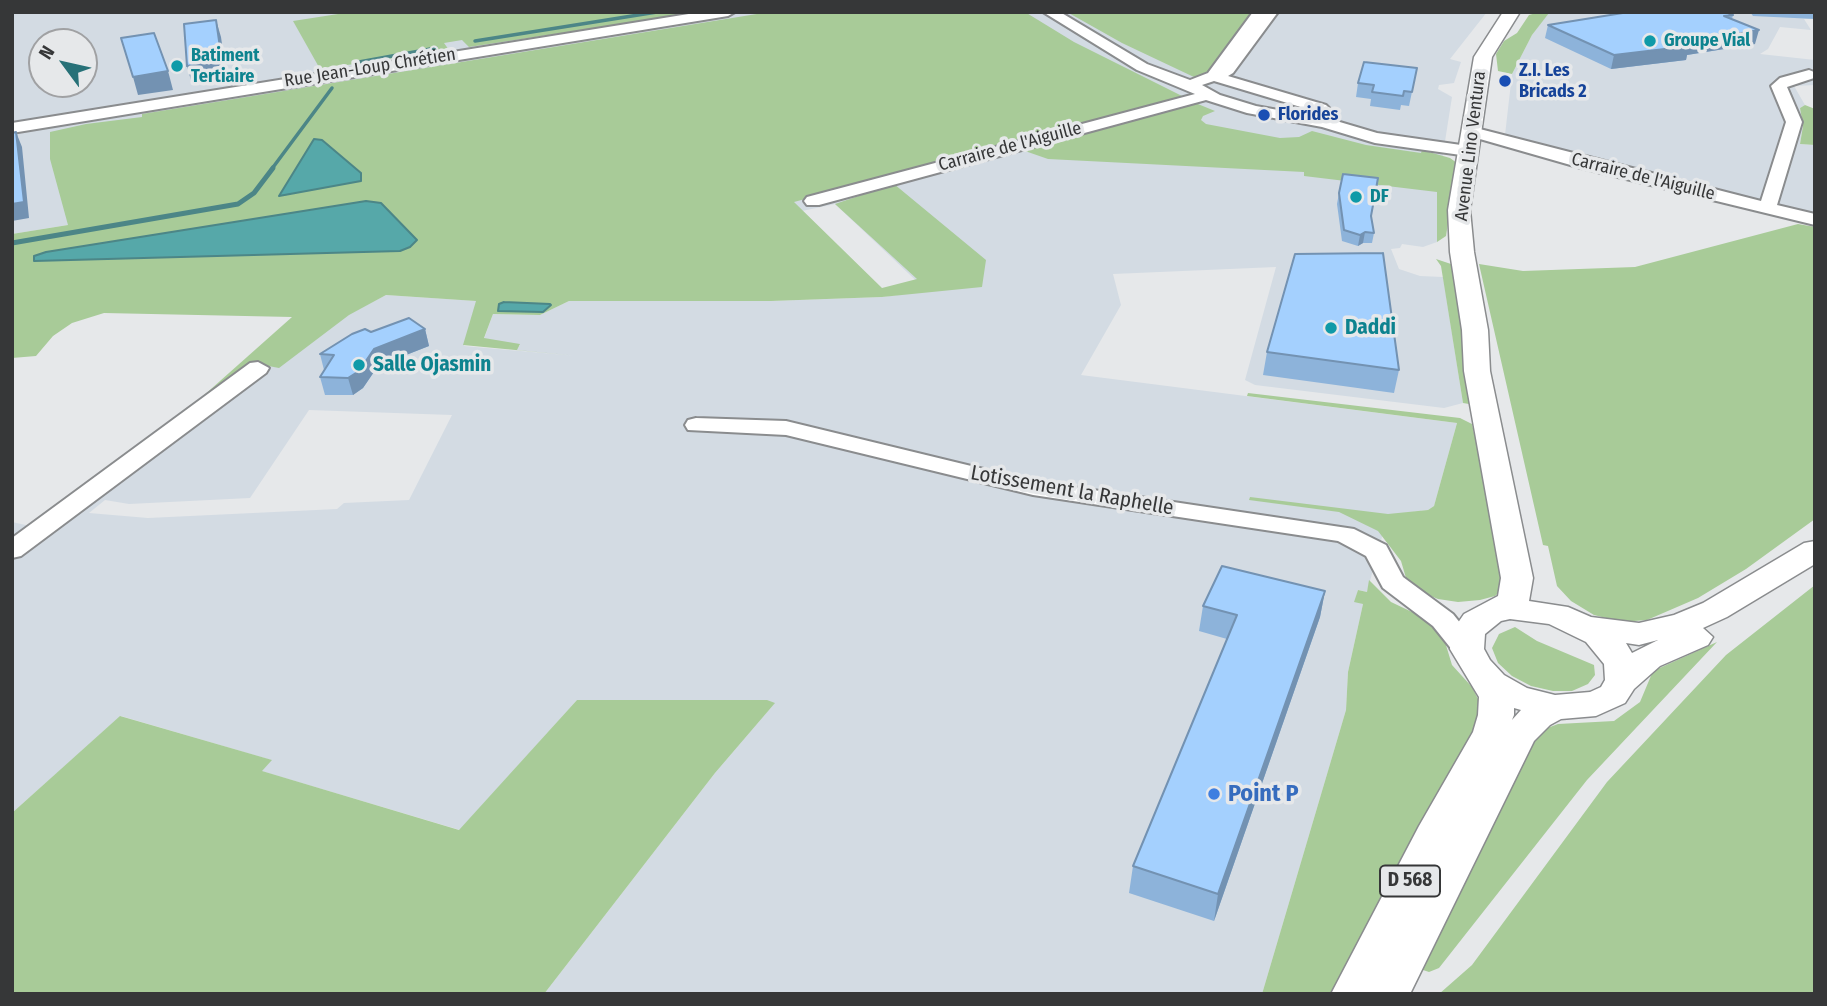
<!DOCTYPE html>
<meta charset="utf-8">
<style>
body{margin:0}
#map{position:relative;width:1827px;height:1006px;overflow:hidden;background:#e6e8ea;font-family:"Fira Sans Condensed",sans-serif}
canvas{display:block}
.frame{position:absolute;inset:0;border:14px solid #363738;pointer-events:none}
.north{position:absolute;left:28px;top:28px;width:70px;height:70px;box-sizing:border-box;background:#e6e8ea;border:2px solid #a0a1a3;border-radius:50%;rotate:303deg;font-size:19px;font-weight:700;line-height:28px;text-align:center;color:#363738}
.north::after{content:'';display:block;margin:auto;width:24px;height:32px;background:#277178;clip-path:polygon(50% 0,100% 100%,50% 72%,0 100%)}
</style>
<div id="map">
<canvas width="1827" height="1006"></canvas>
<div class="frame"></div>
<div class="north">N</div>
</div>
<script>
const ctx = document.querySelector('canvas').getContext('2d');
ctx.lineJoin = 'round';
function paint(path, color) { ctx.fillStyle = color; ctx.fill(path, 'evenodd'); }
const poly = rows => new Path2D(rows.map(r => 'M' + r).join(''));
function stroke(path, color, width, dash) { ctx.strokeStyle = color; ctx.lineWidth = width; ctx.lineCap = dash ? 'butt' : 'round'; ctx.setLineDash(dash || []); ctx.stroke(path); }
function label(font, color, halo, rows, align = 'center') {
  ctx.font = font + ' "Fira Sans Condensed",sans-serif'; ctx.lineWidth = 7; ctx.setLineDash([]); ctx.textBaseline = 'middle'; ctx.strokeStyle = halo; ctx.fillStyle = color; for (const [text, x, y, turn = 0] of rows) {
    ctx.save(); ctx.translate(x, y); ctx.rotate((+turn || 0) * Math.PI / 180); ctx.textAlign = isNaN(turn) ? turn : align; if (halo) ctx.strokeText(text, 0, 0); ctx.fillText(text, 0, 0); ctx.restore();
  }
}
paint(poly([
 [12,12,1487,12,1450,59,1461,62,1454,83,1439,85,1438,89,1452,97,1437,192,1437,242,1423,247,1402,244,1400,248,1391,249,1399,269,1420,276,1443,277,1463,403,1444,408,1255,385,1245,380,1276,267,1113,274,1121,305,1081,375,1457,423,1434,506,1428,510,1388,515,1367,592,1358,590,1355,601,1363,604,1348,672,1346,710,1262,994,544,994,715,773,774,704,577,700,460,830,261,771,271,760,121,716,12,813,12,522,30,526,254,363,386,295,477,301,464,346,577,356,516,350,520,345,484,339,493,314,540,315,569,301,771,301,882,297,927,291,835,204,802,211,796,238,68,225,12,234],
 [42,42,84,42,84,84,42,84],
 [309,410,452,415,409,500,344,503,337,509,148,518,89,513,105,500,129,504,250,498],
 [1549,12,1815,12,1815,19,1804,19,1811,30,1780,27,1768,49,1760,54,1815,60,1815,85,1794,86,1805,105,1800,108,1803,126,1800,144,1815,145,1813,216,1666,180,1665,176,1655,177,1505,135,1512,74,1532,35]
]), '#d3dbe3');
paint(poly([
 [351,12,693,12,694,13,469,47,462,40,444,43,449,50,320,69,293,21],
 [769,12,1025,12,1074,42,1184,97,794,202,882,288,917,279,835,204,894,184,986,260,982,287,882,297,771,301,569,301,540,315,493,314,484,338,520,344,517,350,578,356,463,345,476,301,386,295,349,315,279,368,253,363,196,405,193,405,292,317,104,313,72,323,53,336,36,356,12,358,12,234,68,225,50,159,50,132,86,124,142,117,142,114],
 [1067,12,1256,12,1207,75,1196,78,1122,43],
 [1536,13,1549,13,1532,35,1512,74,1498,71,1496,54,1504,41,1517,33,1529,15],
 [1193,102,1215,111,1203,116,1201,120,1206,124,1280,138,1299,137,1312,131,1366,145,1421,153,1422,150,1450,158,1457,163,1446,236,1437,242,1437,192,1304,176,1304,172,1048,159,1025,151,1026,146],
 [1805,105,1815,109,1815,145,1800,144,1803,126,1800,108],
 [1798,224,1815,227,1815,519,1746,569,1698,598,1647,620,1622,622,1594,615,1571,601,1557,586,1548,546,1543,545,1479,264,1523,271,1635,267],
 [1436,259,1451,264,1475,393,1469,404,1463,403,1441,266],
 [1248,393,1460,418,1472,424,1506,578,1503,589,1495,596,1480,600,1458,602,1438,599,1421,592,1406,578,1401,561,1378,531,1339,512,1249,500,1250,497,1388,514,1428,510,1434,506,1457,423,1247,396],
 [1369,580,1391,602,1433,622,1442,632,1452,665,1472,687,1481,705,1478,725,1333,994,1262,994,1346,710,1348,672,1363,604,1354,602,1358,590,1367,592],
 [1815,585,1815,994,1439,994,1472,965,1607,782,1726,655],
 [1515,627,1537,641,1594,665,1595,675,1588,684,1572,691,1553,691,1531,686,1512,676,1498,663,1492,648,1499,634],
 [1717,642,1587,780,1439,968,1429,972,1420,969,1532,740,1542,730,1558,724,1614,721,1640,702,1653,671],
 [577,700,767,700,775,703,715,773,544,994,12,994,12,813,120,716,272,760,262,771,459,830]
]), '#a8cb98');
const water = poly([
 [314,139,322,140,361,173,361,181,279,196,314,139],
 [366,201,381,203,417,240,410,247,400,251,34,261,34,256,46,252,366,201],
 [504,302,550,304,551,305,543,312,498,311,499,304,504,302]
]);
paint(water, '#56a8a9');
stroke(water, '#4c8687', 2);
stroke(poly([
 [475,41,657,12],
 [359,62,436,48],
 [271,170,332,88]
]), '#4c8687', 3.5);
stroke(poly([
 [12,243,238,204,254,193,273,168]
]), '#4c8687', 5);
const minor = poly([
 [701,12,735,12,728,16,12,133,12,123,701,12],
 [1043,12,1060,12,1147,64,1190,80,1208,73,1253,12,1278,12,1233,73,1228,76,1326,105,1334,113,1333,120,1377,133,1468,146,1476,151,1468,156,1375,143,1322,127,1247,113,1206,100,819,205,807,205,804,201,807,197,1195,94,1137,70,1043,12],
 [1214,81,1314,111,1317,117,1256,106,1220,95,1202,85,1214,81],
 [1809,70,1814,72,1814,78,1787,87,1802,122,1777,205,1815,214,1815,225,1581,168,1466,135,1464,132,1472,127,1761,201,1786,122,1771,86,1780,78,1809,70],
 [258,362,269,368,266,373,21,556,12,558,12,538,250,363,258,362],
 [696,418,786,421,1033,481,1354,529,1386,545,1403,577,1453,614,1481,649,1477,656,1467,658,1457,656,1433,626,1383,588,1366,556,1338,541,1033,495,786,435,688,430,685,425,688,420,696,418]
]);
const major = poly([
 [1503,12,1520,12,1492,57,1470,210,1474,252,1488,330,1490,371,1533,578,1529,601,1568,607,1591,617,1639,623,1674,615,1703,603,1804,543,1815,541,1815,564,1727,617,1703,628,1713,637,1708,645,1660,666,1634,689,1625,703,1596,716,1561,719,1550,725,1534,741,1410,994,1331,994,1419,826,1473,732,1478,715,1479,697,1450,649,1451,633,1464,614,1498,596,1501,578,1464,371,1462,330,1450,252,1448,210,1474,57,1503,12],
 [1510,619,1549,624,1586,642,1604,664,1605,680,1601,687,1590,692,1555,695,1527,688,1504,675,1490,660,1484,649,1485,634,1501,621,1510,619],
 [1658,640,1632,653,1626,643,1639,645,1658,640],
 [1514,708,1521,710,1512,720,1514,715,1514,708]
]);
stroke(minor, '#8a8c8e', 4);
stroke(major, '#8a8c8e', 3);
paint(minor, '#fff');
paint(major, '#fff');
paint(poly([
 [1750,12,1815,12,1815,19,1753,16],
 [1733,15,1732,19,1755,44,1687,55,1686,60,1611,69,1545,38,1548,25],
 [1417,68,1409,106,1401,105,1400,110,1370,106,1371,99,1356,97,1358,83],
 [1339,193,1371,216,1374,233,1372,243,1363,243,1358,246,1342,241,1337,204],
 [425,329,429,346,378,366,363,388,353,395,325,395,320,377,324,370,320,354,371,332],
 [1267,352,1399,370,1394,393,1263,375],
 [1325,591,1320,617,1214,921,1129,893,1133,866,1227,639,1199,631,1203,606]
]), '#8db3da');
paint(poly([
 [216,20,221,37,227,79,192,84,187,66],
 [1759,30,1755,44,1687,55,1686,60,1611,69,1614,55],
 [168,71,173,90,138,95,133,77],
 [16,132,22,147,29,218,12,221],
 [1365,232,1363,243,1358,246,1360,235],
 [425,329,429,346,378,366,363,388,353,395,348,378,374,349],
 [1325,591,1320,617,1214,921,1218,894]
]), '#7392b2');
const building = poly([
 [1629,12,1726,12,1733,15,1724,16,1759,30,1684,43,1690,46,1614,55,1548,25,1629,12],
 [216,20,222,61,187,66,184,24,216,20],
 [154,33,168,71,133,77,121,38,154,33],
 [1364,62,1417,68,1412,92,1404,91,1403,96,1372,92,1374,85,1358,83,1364,62],
 [16,132,24,202,12,204,12,133,16,132],
 [1343,174,1378,178,1371,216,1374,233,1365,232,1360,235,1344,230,1339,193,1343,174],
 [1383,253,1399,370,1267,352,1295,254,1383,253],
 [409,318,425,329,374,349,359,371,348,378,320,377,334,355,320,354,352,334,365,329,371,332,409,318],
 [1222,566,1325,591,1218,894,1133,866,1237,615,1203,606,1222,566]
]);
paint(building, '#a4d0fe');
stroke(building, '#7392b2', 2);
for (const [x, y, r, color] of [
 [1650,41,7,"#0f9aa8"],
 [177,66,7,"#0f9aa8"],
 [1505,81,7,"#1a4fb4"],
 [1264,115,7,"#1a4fb4"],
 [1356,197,7,"#0f9aa8"],
 [1331,328,7,"#0f9aa8"],
 [359,365,7,"#0f9aa8"],
 [1214,794,7,"#3f7fe0"]
]) { const dot = new Path2D(); dot.arc(x, y, r, 0, 2 * Math.PI); ctx.fillStyle = color; ctx.fill(dot); stroke(dot, '#e6e8ea', 2.5); }
label('bold 18px', '#0d838f', '#e6e8ea', [
 ["Groupe Vial",1664,41],
 ["Batiment",191,56],
 ["Tertiaire",191,77],
 ["DF",1370,197]
], 'left');
label('18px', '#363738', '#e6e8ea', [
 ["Rue Jean-Loup Chrétien",370,68,-9],
 ["Avenue Lino Ventura",1471,146,-83],
 ["Carraire de l'Aiguille",1010,147,-15],
 ["Carraire de l'Aiguille",1643,177,14]
]);
label('bold 18px', '#164399', '#e6e8ea', [
 ["Z.I. Les",1519,71],
 ["Bricads 2",1519,92],
 ["Florides",1278,115]
], 'left');
for (const [x, y, w] of [
 [1410,881,60]
]) { const box = new Path2D(); box.roundRect(x - w / 2, y - 15.5, w, 31, 5); ctx.fillStyle = '#e6e8ea'; ctx.fill(box); stroke(box, '#363738', 2); }
label('bold 19px', '#363738', null, [
 ["D 568",1410,881]
]);
label('bold 21px', '#0d838f', '#e6e8ea', [
 ["Daddi",1345,328],
 ["Salle Ojasmin",373,365]
], 'left');
label('21px', '#363738', '#e6e8ea', [
 ["Lotissement la Raphelle",1072,491,10]
]);
label('bold 24px', '#366cbe', '#e6e8ea', [
 ["Point P",1228,794]
], 'left');
</script>
